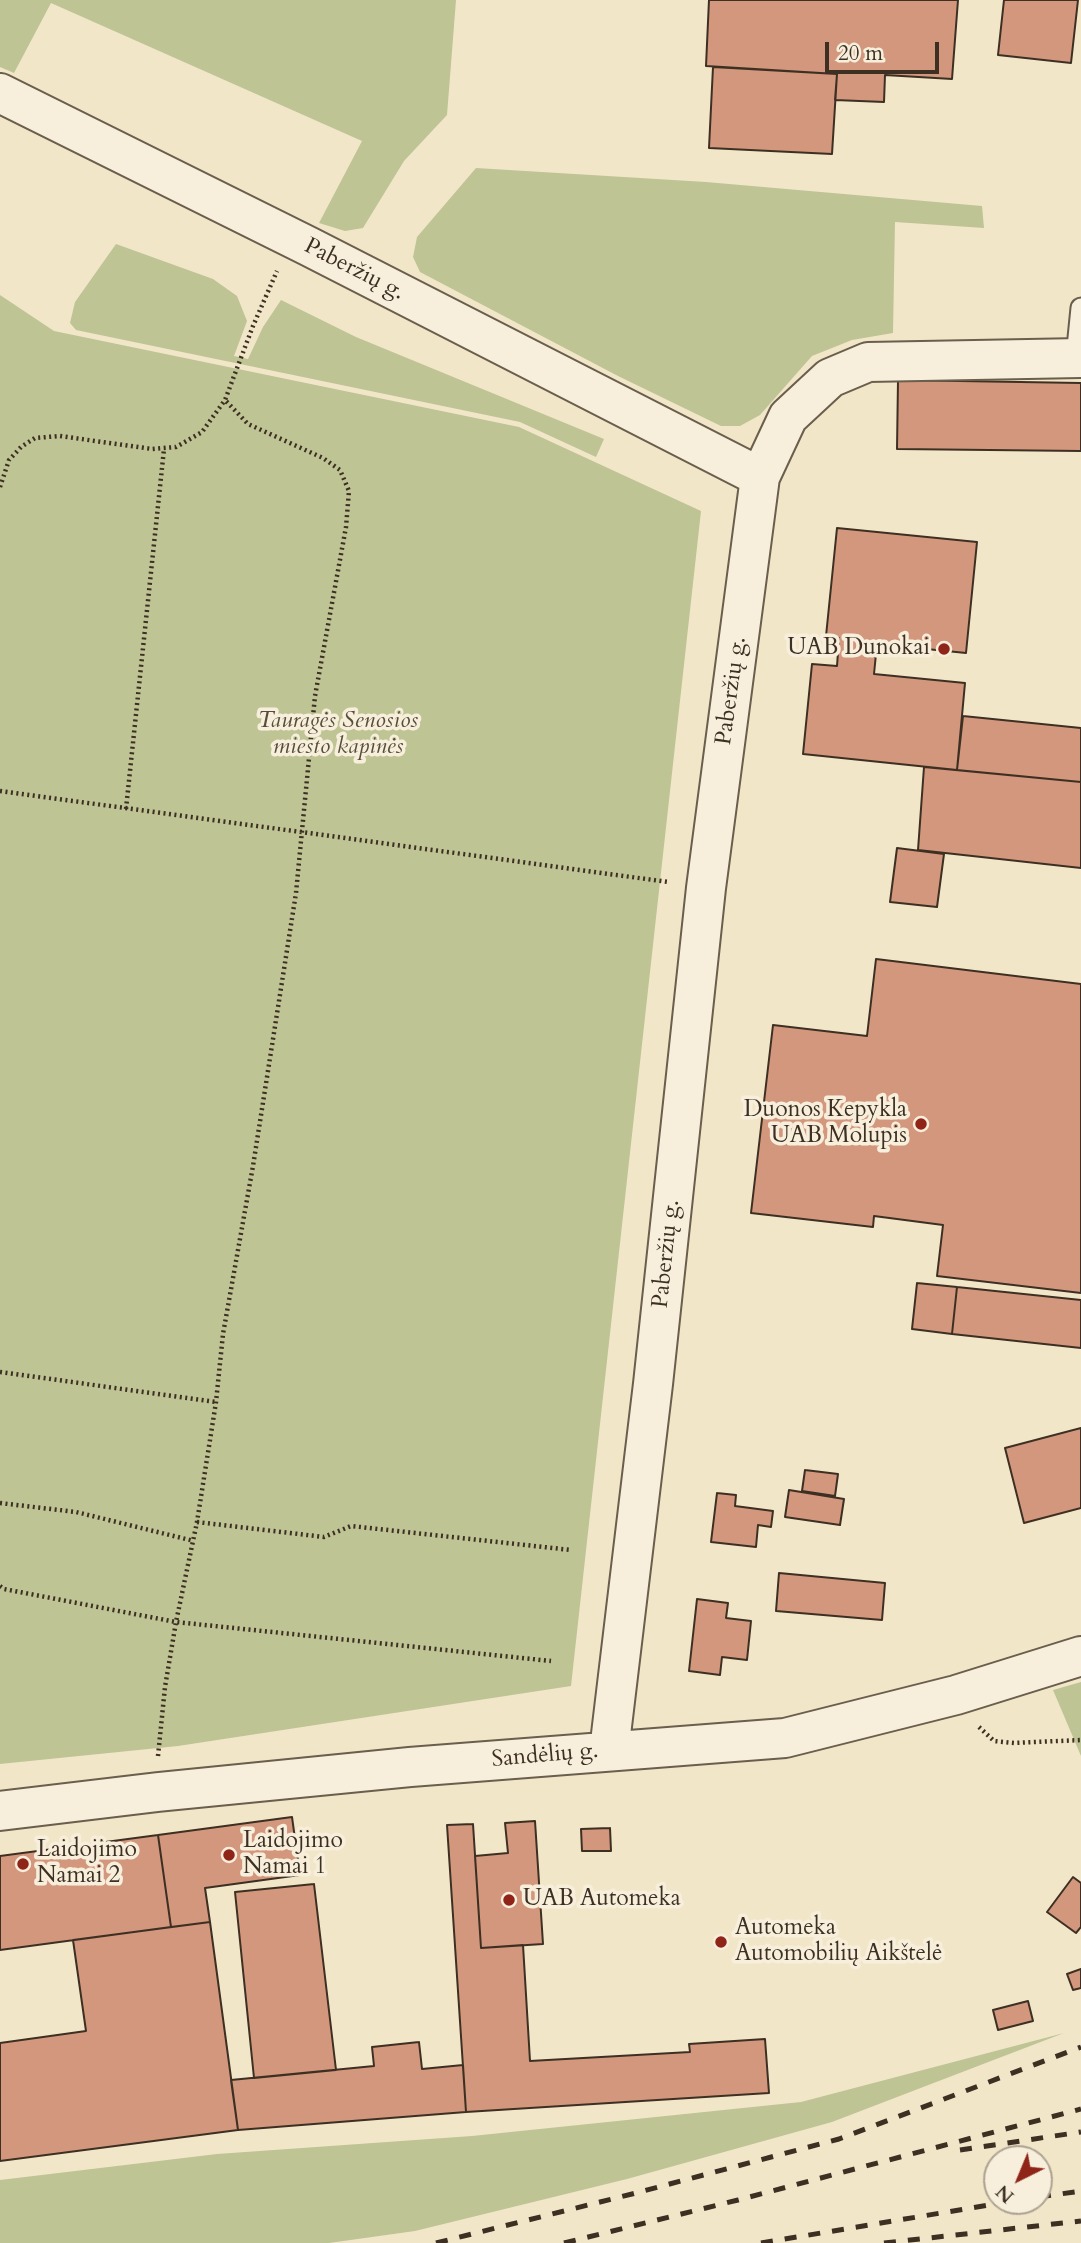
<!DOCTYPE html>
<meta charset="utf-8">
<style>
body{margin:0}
#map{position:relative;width:1081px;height:2243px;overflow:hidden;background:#f2e6c9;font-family:Cardo,serif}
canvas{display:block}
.north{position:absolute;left:983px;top:2145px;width:70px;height:70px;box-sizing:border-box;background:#f7efdc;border:2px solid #ada392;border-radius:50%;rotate:223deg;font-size:19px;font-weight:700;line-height:28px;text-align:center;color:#3d3023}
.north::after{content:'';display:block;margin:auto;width:24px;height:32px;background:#8f2418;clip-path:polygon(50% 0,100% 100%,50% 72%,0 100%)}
.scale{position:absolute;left:825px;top:42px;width:114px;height:32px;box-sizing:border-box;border:4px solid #3d3023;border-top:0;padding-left:9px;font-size:21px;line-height:24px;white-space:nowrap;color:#3d3023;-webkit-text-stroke:5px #f7efdc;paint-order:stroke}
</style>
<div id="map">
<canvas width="1081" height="2243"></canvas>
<div class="north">N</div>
<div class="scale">20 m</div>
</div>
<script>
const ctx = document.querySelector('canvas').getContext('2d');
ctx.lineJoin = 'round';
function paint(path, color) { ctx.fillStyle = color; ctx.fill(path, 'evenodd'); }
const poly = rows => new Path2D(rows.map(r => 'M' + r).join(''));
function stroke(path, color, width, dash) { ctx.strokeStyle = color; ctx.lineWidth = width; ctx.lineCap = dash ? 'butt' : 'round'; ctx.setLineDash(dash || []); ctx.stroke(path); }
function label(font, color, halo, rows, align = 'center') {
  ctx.font = font + ' Cardo,serif'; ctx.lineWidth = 7; ctx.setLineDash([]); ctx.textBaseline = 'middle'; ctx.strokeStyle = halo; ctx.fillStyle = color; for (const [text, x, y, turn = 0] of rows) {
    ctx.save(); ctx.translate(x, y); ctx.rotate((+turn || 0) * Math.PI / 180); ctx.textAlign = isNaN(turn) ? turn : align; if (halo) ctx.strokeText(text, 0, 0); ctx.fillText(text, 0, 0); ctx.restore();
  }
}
paint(poly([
 [0,0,456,0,447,115,404,161,363,228,345,231,319,223,362,141,51,3,14,73,0,67],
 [476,168,706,182,982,206,984,228,895,222,893,333,852,340,812,356,760,415,740,426,721,426,618,376,420,272,413,257,417,237],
 [116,244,213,279,237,296,247,321,234,356,248,359,263,327,281,300,356,337,604,439,596,457,520,422,76,330,70,323,75,302],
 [0,295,54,331,519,427,701,511,571,1686,178,1746,0,1764],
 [1081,1682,1081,1756,1053,1690],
 [1064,2033,832,2122,627,2179,415,2231,329,2243,0,2243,0,2180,217,2154,472,2136,801,2102]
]), '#bec494');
const building = poly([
 [709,0,958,0,952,79,885,75,884,102,835,100,837,74,706,66,709,0],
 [1004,0,1078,0,1071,63,998,55,1004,0],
 [713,67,837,74,832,154,709,148,713,67],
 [898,380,1081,383,1081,451,897,449,898,380],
 [837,528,977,542,966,653,877,644,874,674,965,683,957,770,803,754,812,664,837,666,839,638,826,636,837,528],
 [963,716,1081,728,1081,782,957,770,963,716],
 [924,767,1081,782,1081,868,918,850,924,767],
 [897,848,944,854,937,907,890,902,897,848],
 [876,959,1081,984,1081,1293,937,1276,943,1225,874,1216,873,1227,751,1213,773,1025,867,1036,876,959],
 [917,1283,957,1287,952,1334,912,1329,917,1283],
 [957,1287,1081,1300,1081,1348,952,1334,957,1287],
 [1081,1428,1081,1508,1024,1523,1005,1448,1081,1428],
 [805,1470,838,1474,835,1496,802,1491,805,1470],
 [789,1490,844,1499,840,1525,785,1517,789,1490],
 [717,1493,736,1495,735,1506,773,1511,771,1527,758,1525,756,1547,711,1542,717,1493],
 [779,1573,885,1583,882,1620,776,1611,779,1573],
 [697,1599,728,1603,726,1618,751,1621,747,1660,722,1657,720,1675,689,1671,697,1599],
 [292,1817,300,1875,205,1888,210,1922,171,1927,158,1835,292,1817],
 [535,1821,543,1944,481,1948,475,1856,508,1853,505,1823,535,1821],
 [473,1824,481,1948,523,1945,530,2061,690,2052,689,2044,765,2039,769,2093,466,2112,447,1825,473,1824],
 [610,1828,611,1851,582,1851,581,1829,610,1828],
 [158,1835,171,1927,0,1950,0,1856,158,1835],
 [1073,1877,1081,1883,1081,1927,1076,1933,1047,1912,1073,1877],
 [314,1884,336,2070,254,2078,235,1892,314,1884],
 [210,1922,238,2130,0,2161,0,2043,86,2031,73,1940,210,1922],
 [1081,1969,1081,1988,1073,1990,1067,1974,1081,1969],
 [1028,2001,1033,2021,998,2030,993,2010,1028,2001],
 [419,2042,422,2069,463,2065,466,2112,238,2130,231,2080,374,2066,372,2047,419,2042]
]);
paint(building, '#d3977e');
stroke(building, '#3d3023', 2);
const lane = poly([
 [1076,358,1081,308]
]);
const street = poly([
 [0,93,308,246,760,477,706,888,653,1384,609,1751],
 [760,477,788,417,830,378,868,362,1081,358],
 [0,1811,158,1792,410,1767,785,1738,956,1695,1081,1656]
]);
stroke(lane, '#6a5e4c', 23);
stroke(street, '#6a5e4c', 42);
stroke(poly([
 [0,487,9,460,21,447,35,438,60,436,152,449,176,447,202,432,225,400,253,326,277,271],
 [0,791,668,882],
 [126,809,164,449],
 [0,1372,216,1402],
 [0,1503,76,1512,194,1541],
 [197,1522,324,1537,351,1526,571,1550],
 [0,1586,4,1589,176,1622,551,1661],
 [979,1727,994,1741,1014,1743,1081,1740],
 [158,1756,165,1687,176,1622,197,1522,216,1402,223,1334,253,1166,296,893,315,696,346,527,349,491,340,470,323,458,248,424,225,400]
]), '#3d3023', 4.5, [2, 3.5]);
stroke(lane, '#f7efdc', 19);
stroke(street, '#f7efdc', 38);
stroke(poly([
 [960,2150,1081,2132],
 [1039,2197,1081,2191],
 [436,2243,632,2194,839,2139,1081,2047],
 [564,2243,738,2200,1081,2109],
 [761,2243,1013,2201],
 [884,2243,1081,2221]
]), '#3d3023', 5, [12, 12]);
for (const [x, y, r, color] of [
 [944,649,7,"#8f2418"],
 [921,1124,7,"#8f2418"],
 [229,1855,7,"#8f2418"],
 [23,1864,7,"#8f2418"],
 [509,1900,7,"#8f2418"],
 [721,1942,7,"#8f2418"]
]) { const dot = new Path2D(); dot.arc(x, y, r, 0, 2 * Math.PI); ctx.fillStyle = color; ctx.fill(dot); stroke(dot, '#f7efdc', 2.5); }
label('23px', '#3d3023', '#f7efdc', [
 ["Paberžių g.",354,270,27],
 ["Paberžių g.",732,691,-82],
 ["Paberžių g.",667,1254,-84],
 ["Sandėlių g.",545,1756,-5]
]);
label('23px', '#3d3023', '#f7efdc', [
 ["UAB Dunokai",930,649,"right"],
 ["Duonos Kepykla",907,1111,"right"],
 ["UAB Molupis",907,1137,"right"],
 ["Laidojimo",243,1842],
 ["Namai 1",243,1868],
 ["Laidojimo",37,1851],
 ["Namai 2",37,1877],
 ["UAB Automeka",523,1900],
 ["Automeka",735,1929],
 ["Automobilių Aikštelė",735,1955]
], 'left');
label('italic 23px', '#574e3a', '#f7efdc', [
 ["Tauragės Senosios",338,722],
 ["miesto kapinės",338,748]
]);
</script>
